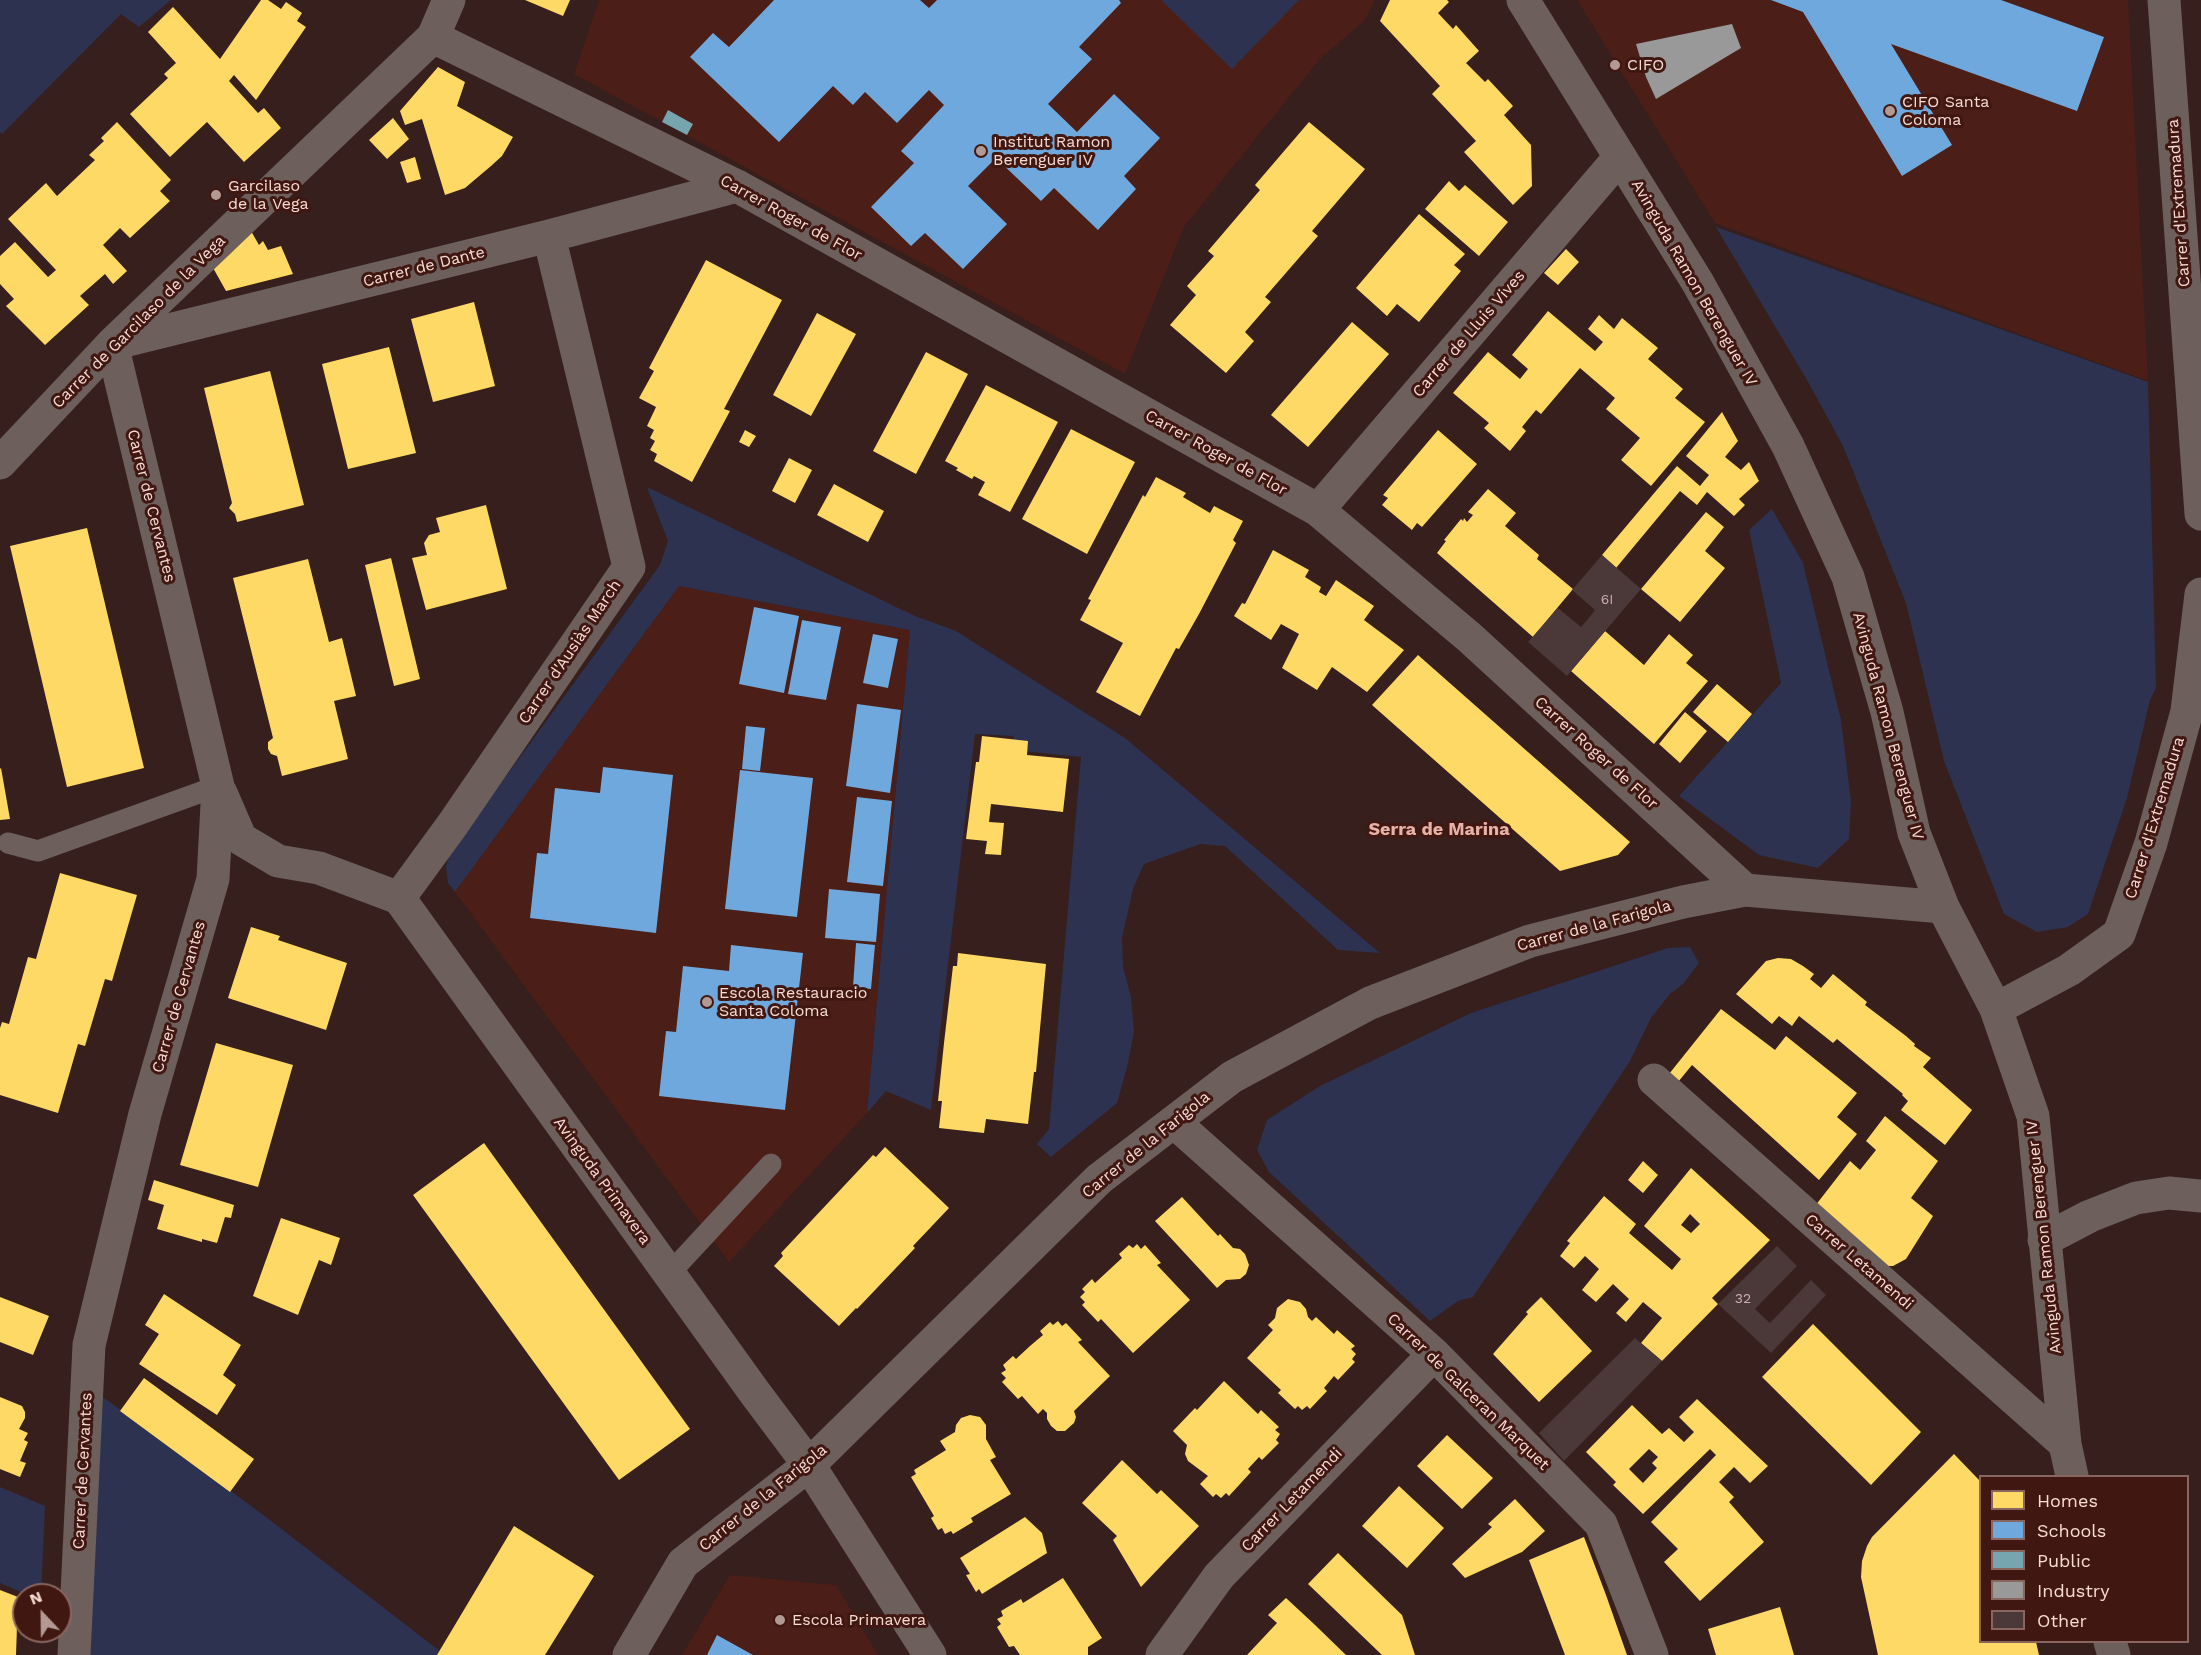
<!DOCTYPE html>
<meta charset="utf-8">
<style>
body{margin:0}
#map{position:relative;width:2201px;height:1655px;overflow:hidden;background:#361f1c;font-family:"Work Sans",sans-serif}
canvas{display:block}
.legend{position:absolute;left:1979px;top:1475px;width:210px;height:168px;box-sizing:border-box;background:#401711;border:2px solid #89655f;margin:0;padding:8px 10px;list-style:none;font-size:18px;color:#f7dbd5}
.legend li{display:flex;align-items:center;gap:12px;height:30px}
.legend b{width:30px;border:2px solid #89655f}
.north{position:absolute;left:12px;top:1583px;width:60px;height:60px;box-sizing:border-box;background:#401711;border:2px solid #89655f;border-radius:50%;rotate:338deg;font-size:16px;font-weight:700;line-height:24px;text-align:center;color:#f7dbd5}
.north::after{content:'';display:block;margin:auto;width:21px;height:27px;background:#b39994;clip-path:polygon(50% 0,100% 100%,50% 72%,0 100%)}
</style>
<div id="map">
<canvas width="2201" height="1655"></canvas>
<ul class="legend">
<li><b style="height:16px;background:#ffd966"></b>Homes</li>
<li><b style="height:16px;background:#6fa8dc"></b>Schools</li>
<li><b style="height:16px;background:#76a5af"></b>Public</li>
<li><b style="height:16px;background:#999"></b>Industry</li>
<li><b style="height:16px;background:#4b3838"></b>Other</li>
</ul>
<div class="north">N</div>
</div>
<script>
const ctx = document.querySelector('canvas').getContext('2d');
ctx.lineJoin = 'round';
function paint(path, color) { ctx.fillStyle = color; ctx.fill(path, 'evenodd'); }
const poly = rows => new Path2D(rows.map(r => 'M' + r).join(''));
function stroke(path, color, width, dash) { ctx.strokeStyle = color; ctx.lineWidth = width; ctx.lineCap = dash ? 'butt' : 'round'; ctx.setLineDash(dash || []); ctx.stroke(path); }
function label(font, color, halo, rows, align = 'center') {
  ctx.font = font + ' "Work Sans",sans-serif'; ctx.lineWidth = 6; ctx.setLineDash([]); ctx.textBaseline = 'middle'; ctx.strokeStyle = halo; ctx.fillStyle = color; for (const [text, x, y, turn = 0] of rows) {
    ctx.save(); ctx.translate(x, y); ctx.rotate((+turn || 0) * Math.PI / 180); ctx.textAlign = isNaN(turn) ? turn : align; if (halo) ctx.strokeText(text, 0, 0); ctx.fillText(text, 0, 0); ctx.restore();
  }
}
paint(poly([
 [599,0,1375,0,1365,20,1320,59,1184,227,1125,374,574,74],
 [1577,0,2128,0,2148,381,1715,223],
 [679,586,910,630,867,1113,729,1262,455,892],
 [730,1575,836,1585,878,1655,682,1655]
]), '#4b1e17');
paint(poly([
 [0,0,171,0,139,27,121,14,2,134,0,132],
 [1161,0,1299,0,1232,69],
 [1716,227,2148,382,2156,688,2150,700,2127,798,2088,914,2068,927,2037,932,2004,914,1944,761,1906,603,1843,446,1807,380],
 [647,487,915,616,956,631,1125,738,1380,953,1338,950,1225,846,1200,844,1144,864,1133,889,1122,938,1123,967,1131,997,1134,1032,1127,1067,1117,1103,1051,1157,1037,1144,1049,1129,1081,757,1013,750,1014,736,975,734,931,1110,886,1091,867,1113,910,630,679,586,455,892,448,883,446,866,450,853,660,565,668,541],
 [1772,509,1803,563,1841,720,1851,801,1849,839,1818,868,1759,855,1679,796,1781,683,1749,530],
 [1690,947,1699,963,1684,983,1670,994,1651,1018,1630,1061,1473,1297,1458,1301,1430,1321,1269,1172,1257,1150,1267,1120,1320,1086,1471,1013,1668,948],
 [103,1397,266,1517,445,1655,88,1655],
 [0,1487,45,1506,41,1595,28,1595,0,1583]
]), '#2d3251');
paint(poly([
 [261,0,268,0,281,9,286,2,302,13,297,21,306,27,256,100,234,75,229,81,258,113,264,108,281,128,244,162,207,122,170,157,130,114,168,78,164,74,176,63,148,32,173,7,220,59],
 [525,0,570,0,563,16],
 [1390,0,1447,0,1449,2,1438,13,1453,29,1456,25,1479,51,1466,63,1485,82,1488,79,1513,106,1504,115,1531,145,1532,186,1513,205,1464,152,1476,141,1432,94,1440,86,1380,21],
 [438,67,465,82,457,106,513,137,502,156,491,166,465,188,445,195,422,119,405,125,400,111],
 [393,118,409,139,387,159,369,140],
 [117,122,171,180,160,191,170,201,130,238,120,228,103,245,127,271,113,284,105,274,80,296,89,305,45,345,6,306,14,299,0,284,0,256,15,242,48,277,56,270,8,219,46,183,57,196,95,160,89,155,104,141,101,138],
 [1309,122,1365,169,1312,231,1318,236,1265,297,1271,302,1245,332,1254,341,1226,373,1170,325,1196,295,1187,286,1214,256,1208,251,1260,190,1255,185],
 [415,157,421,179,407,183,400,162],
 [1449,181,1459,191,1465,185,1508,222,1479,256,1425,209],
 [1419,214,1465,254,1454,265,1461,271,1419,322,1397,304,1387,316,1356,288],
 [251,231,259,245,263,241,268,250,281,246,293,274,226,291,212,266],
 [1566,249,1579,262,1558,285,1544,273],
 [706,260,782,300,724,409,730,411,692,482,654,461,657,454,650,450,655,441,650,438,654,430,647,426,656,407,639,398,654,371,649,368],
 [474,302,495,386,433,402,411,319],
 [1548,311,1595,351,1603,342,1588,329,1599,315,1614,329,1622,318,1658,348,1648,359,1683,389,1675,398,1705,422,1651,486,1621,460,1640,438,1606,409,1615,398,1580,368,1541,414,1536,410,1522,427,1526,431,1510,451,1484,428,1489,423,1453,393,1488,352,1520,379,1528,369,1512,355],
 [817,313,856,334,811,416,773,395],
 [1352,322,1389,354,1308,447,1271,415],
 [389,347,416,453,348,469,322,364],
 [926,352,968,374,916,474,873,451],
 [270,371,304,505,237,522,235,514,229,508,232,503,204,388],
 [986,385,1058,422,1010,512,978,495,985,482,974,476,972,479,956,470,958,468,945,461],
 [1722,412,1738,441,1725,457,1741,470,1749,462,1759,481,1739,499,1745,505,1734,516,1707,492,1697,505,1680,491,1616,568,1602,555,1677,466,1700,486,1709,475,1686,456],
 [1071,429,1135,462,1087,554,1022,519],
 [745,430,756,436,749,447,739,442],
 [1438,430,1477,464,1422,527,1417,523,1412,530,1382,505,1388,498,1383,495],
 [789,458,812,470,795,503,772,491],
 [1156,477,1186,493,1183,497,1210,513,1214,506,1243,521,1233,540,1236,543,1199,614,1179,649,1176,648,1140,716,1096,692,1123,643,1080,620,1091,600,1088,599,1143,495,1145,497],
 [834,484,884,511,868,542,817,515],
 [1488,489,1516,513,1505,526,1539,555,1537,559,1573,589,1533,637,1437,553,1446,541,1444,540,1461,519,1463,521,1464,518,1467,522,1473,515,1468,512],
 [486,505,507,589,426,610,412,558,427,555,424,543,429,535,440,532,436,518],
 [1706,512,1724,527,1705,551,1725,568,1680,622,1641,589],
 [87,528,144,768,67,787,10,546],
 [1273,550,1309,570,1305,577,1321,587,1319,592,1326,596,1336,580,1374,606,1364,620,1404,650,1367,692,1332,667,1317,690,1282,668,1299,634,1281,624,1271,640,1234,616,1242,603,1245,604],
 [391,558,420,679,394,686,365,565],
 [308,559,329,642,342,638,356,696,334,701,348,759,282,776,277,756,271,754,268,749,268,742,273,738,233,578],
 [1605,631,1644,665,1669,634,1693,655,1686,663,1708,681,1654,744,1571,671],
 [1418,655,1630,842,1618,855,1560,871,1372,705],
 [1717,684,1752,714,1728,742,1693,712],
 [1685,712,1707,731,1680,763,1659,744],
 [982,736,1028,741,1027,755,1069,759,1063,812,991,804,989,822,1004,823,1001,855,985,854,987,841,966,839,976,762,979,762],
 [1,768,10,819,0,820,0,769],
 [60,873,137,895,112,981,105,979,85,1046,78,1044,58,1113,0,1095,0,1028,2,1022,9,1024,28,957,36,959],
 [251,927,280,936,278,940,347,963,326,1030,228,998],
 [958,953,1046,964,1036,1072,1034,1072,1028,1124,986,1119,984,1133,939,1128,942,1101,938,1101,944,1043,953,966,957,966],
 [1778,958,1791,959,1803,966,1814,974,1810,979,1821,988,1833,974,1867,1002,1865,1005,1906,1036,1915,1044,1914,1046,1931,1058,1923,1067,1972,1110,1945,1145,1901,1110,1908,1101,1902,1095,1903,1094,1837,1039,1833,1043,1799,1016,1792,1026,1779,1016,1772,1024,1736,994,1766,961],
 [1721,1009,1775,1050,1786,1036,1857,1093,1837,1117,1857,1134,1819,1180,1692,1065,1678,1082,1669,1074],
 [216,1043,293,1065,258,1187,180,1165],
 [1885,1116,1938,1161,1911,1198,1933,1216,1906,1259,1893,1266,1888,1266,1815,1206,1850,1161,1860,1170,1876,1150,1866,1141],
 [484,1143,690,1429,619,1480,413,1195],
 [885,1147,949,1208,913,1246,915,1248,857,1309,856,1308,839,1326,774,1266,783,1256,781,1253,873,1155,876,1157],
 [1643,1161,1658,1175,1643,1193,1628,1180],
 [1691,1168,1770,1240,1712,1298,1718,1304,1662,1361,1641,1343,1662,1318,1643,1302,1626,1322,1616,1313,1629,1299,1613,1284,1596,1302,1582,1290,1599,1269,1585,1256,1574,1268,1560,1256,1570,1243,1567,1241,1604,1196,1636,1224,1629,1233,1672,1270,1681,1259,1644,1226],
 [1690,1214,1700,1224,1691,1233,1681,1225],
 [154,1180,234,1205,231,1218,225,1217,217,1243,202,1239,202,1242,157,1229,164,1205,148,1200],
 [1182,1197,1218,1236,1220,1234,1233,1248,1240,1249,1245,1254,1249,1265,1246,1274,1240,1279,1226,1280,1217,1288,1155,1221],
 [281,1218,340,1238,331,1265,319,1260,298,1315,253,1296],
 [1137,1244,1141,1249,1145,1245,1161,1263,1157,1265,1190,1300,1133,1353,1101,1319,1098,1322,1082,1305,1085,1302,1080,1297,1085,1292,1082,1289,1092,1279,1095,1283,1122,1258,1119,1254,1129,1245,1133,1248],
 [164,1294,241,1345,223,1375,236,1385,217,1415,139,1364,159,1334,145,1325],
 [0,1297,49,1316,33,1355,0,1342],
 [1541,1297,1592,1351,1539,1402,1493,1354,1528,1314,1526,1312],
 [1288,1299,1300,1302,1306,1309,1308,1317,1312,1321,1316,1317,1334,1334,1337,1330,1355,1346,1351,1349,1356,1354,1352,1359,1355,1362,1338,1380,1334,1376,1324,1388,1327,1391,1310,1409,1307,1406,1302,1410,1298,1406,1295,1409,1278,1393,1281,1390,1247,1358,1273,1330,1268,1325,1275,1318,1277,1308],
 [1058,1321,1062,1326,1066,1323,1082,1340,1078,1342,1110,1376,1074,1411,1076,1417,1074,1423,1065,1431,1057,1431,1051,1426,1047,1419,1047,1413,1043,1409,1038,1414,1022,1396,1018,1399,1002,1382,1006,1378,1001,1373,1006,1370,1003,1365,1013,1356,1016,1359,1030,1346,1043,1335,1040,1331,1050,1322,1053,1325],
 [1813,1324,1921,1432,1871,1485,1762,1377],
 [144,1378,254,1459,230,1492,120,1411],
 [1224,1381,1258,1414,1261,1410,1279,1427,1275,1430,1280,1434,1276,1440,1279,1443,1262,1460,1259,1457,1248,1469,1251,1472,1229,1496,1226,1493,1221,1498,1216,1494,1213,1497,1200,1484,1208,1476,1188,1461,1185,1454,1187,1445,1173,1431,1195,1408,1197,1410],
 [0,1397,22,1406,25,1412,25,1418,19,1429,28,1433,24,1440,28,1442,20,1461,26,1463,20,1477,0,1469],
 [1697,1399,1768,1466,1750,1483,1734,1467,1719,1482,1734,1497,1729,1502,1764,1542,1700,1601,1664,1562,1678,1549,1651,1522,1716,1455,1710,1449,1643,1514,1613,1485,1616,1482,1586,1452,1632,1405,1662,1434,1669,1428,1684,1442,1694,1432,1679,1417],
 [1649,1449,1658,1457,1652,1463,1657,1468,1643,1483,1629,1469],
 [970,1415,980,1417,986,1425,986,1439,996,1457,990,1460,1011,1494,971,1518,973,1522,953,1534,951,1531,945,1534,942,1528,938,1530,931,1518,934,1516,911,1477,916,1474,914,1470,946,1450,940,1441,955,1432,956,1425,961,1418],
 [1447,1435,1493,1478,1462,1509,1417,1466],
 [1954,1454,1980,1481,1980,1641,2036,1642,2039,1655,1878,1655,1861,1577,1862,1561,1867,1546,1872,1537],
 [1122,1460,1157,1494,1161,1490,1199,1526,1141,1587,1113,1540,1117,1536,1082,1503],
 [1399,1486,1444,1528,1407,1568,1362,1526],
 [1515,1499,1545,1531,1522,1552,1465,1578,1452,1564,1492,1527,1488,1524],
 [1025,1517,1042,1533,1047,1553,982,1594,979,1589,976,1592,966,1575,970,1574,960,1558],
 [514,1526,594,1576,545,1655,437,1655],
 [1584,1537,1606,1595,1627,1655,1565,1655,1529,1560],
 [1338,1553,1402,1615,1415,1655,1382,1655,1308,1584],
 [1063,1578,1102,1638,1088,1647,1088,1655,1020,1655,1014,1646,1009,1647,997,1627,1001,1624,997,1619,1003,1616,1001,1611,1021,1599,1023,1603],
 [0,1590,18,1597,16,1655,0,1655],
 [1286,1598,1314,1624,1346,1655,1247,1655,1277,1623,1268,1615],
 [1780,1607,1794,1655,1716,1655,1708,1629]
]), '#ffd966');
paint(poly([
 [774,0,920,0,929,8,937,0,1119,0,1121,3,1079,47,1092,59,1048,104,1077,132,1114,94,1160,138,1124,176,1136,189,1098,230,1054,188,1041,201,996,158,968,186,1007,224,963,269,925,233,911,246,871,207,914,163,901,151,944,105,929,90,897,123,865,92,853,105,833,86,779,142,690,57,713,33,729,47],
 [1771,0,2001,0,2104,37,2077,111,1891,44,1952,145,1902,176,1803,12],
 [754,607,799,616,784,693,739,684],
 [802,620,841,627,826,700,788,694],
 [873,634,898,639,888,688,863,683],
 [857,704,901,710,890,793,846,786],
 [746,726,765,728,760,771,742,769],
 [603,767,673,775,656,933,530,918,537,853,548,854,555,788,600,793],
 [740,770,813,778,797,917,725,909],
 [857,797,892,801,883,886,847,882],
 [829,889,880,894,876,942,825,938],
 [856,943,875,945,871,989,853,987],
 [731,945,803,953,785,1110,659,1096,666,1031,676,1032,683,966,729,971],
 [717,1635,753,1655,707,1655]
]), '#6fa8dc');
paint(poly([
 [668,110,693,124,687,135,662,122]
]), '#76a5af');
paint(poly([
 [1732,24,1741,48,1656,99,1646,77,1636,44]
]), '#999');
paint(poly([
 [1602,555,1641,589,1567,676,1528,642,1558,608,1581,627,1588,619,1595,610,1572,590],
 [1777,1246,1797,1266,1755,1309,1770,1323,1811,1280,1826,1295,1771,1353,1718,1304],
 [1635,1338,1662,1361,1564,1461,1539,1433]
]), '#4b3838');
stroke(poly([
 [8,843,38,851,218,786],
 [669,1274,771,1164]
]), '#6c5f5c', 21);
stroke(poly([
 [433,37,737,186]
]), '#6c5f5c', 33);
stroke(poly([
 [1523,0,1698,283,1788,446,1848,577,1887,712,1914,833,1943,907,1996,1009,2033,1116,2065,1444,2072,1476],
 [2164,0,2201,514],
 [112,344,549,236,737,186,1318,510,1469,637,1745,890],
 [0,463,112,344,433,37,449,0],
 [1318,510,1620,157],
 [221,793,241,839,278,861,319,868,399,898,755,1393,809,1465,930,1655],
 [399,898,453,824,629,567,549,236],
 [1996,1009,2069,970,2119,934,2151,843,2187,711,2201,594],
 [1654,1080,2065,1444],
 [1174,1122,1434,1354,1601,1524,1652,1655],
 [2044,1240,2090,1216,2136,1198,2169,1193,2201,1196],
 [2110,1642,2114,1655],
 [74,1655,89,1345,145,1114,213,879,218,786,112,344],
 [629,1655,683,1563,809,1465,1099,1179,1232,1077,1370,1003,1530,941,1683,902,1745,890,1943,907],
 [1162,1655,1219,1576,1434,1354]
]), '#6c5f5c', 33);
for (const [x, y, r, color] of [
 [1615,65,6,"#b39994"],
 [1890,111,6,"#b39994"],
 [981,151,6,"#b39994"],
 [216,195,6,"#b39994"],
 [707,1002,6,"#b39994"],
 [780,1620,6,"#b39994"]
]) { const dot = new Path2D(); dot.arc(x, y, r, 0, 2 * Math.PI); ctx.fillStyle = color; ctx.fill(dot); stroke(dot, '#401711', 2); }
label('14px', '#ccb2ae', null, [
 ["6I",1607,600],
 ["32",1743,1299]
]);
label('16px', '#f7dbd5', '#401711', [
 ["CIFO",1627,65],
 ["CIFO Santa",1902,102],
 ["Coloma",1902,120],
 ["Institut Ramon",993,142],
 ["Berenguer IV",993,160],
 ["Garcilaso",228,186],
 ["de la Vega",228,204],
 ["Escola Restauracio",719,993],
 ["Santa Coloma",719,1011],
 ["Escola Primavera",792,1620]
], 'left');
label('16px', '#f7dbd5', '#401711', [
 ["Carrer d'Extremadura",2179,203,-94],
 ["Carrer Roger de Flor",791,218,29],
 ["Carrer de Dante",424,267,-14],
 ["Avinguda Ramon Berenguer IV",1694,283,60],
 ["Carrer de Garcilaso de la Vega",139,322,-45],
 ["Carrer de Lluis Vives",1469,334,-49],
 ["Carrer Roger de Flor",1216,453,29],
 ["Carrer de Cervantes",151,506,76],
 ["Carrer d'Ausiàs March",570,652,-56],
 ["Avinguda Ramon Berenguer IV",1888,726,75],
 ["Carrer Roger de Flor",1596,753,42],
 ["Carrer d'Extremadura",2155,818,-73],
 ["Carrer de la Farigola",1594,926,-15],
 ["Carrer de Cervantes",179,997,-74],
 ["Carrer de la Farigola",1146,1145,-39],
 ["Avinguda Primavera",602,1181,54],
 ["Avinguda Ramon Berenguer IV",2044,1237,-96],
 ["Carrer Letamendi",1859,1262,41],
 ["Carrer de Galceran Marquet",1468,1392,44],
 ["Carrer de Cervantes",83,1471,-87],
 ["Carrer de la Farigola",763,1498,-39],
 ["Carrer Letamendi",1292,1500,-46]
]);
label('bold 18px', '#e6b1a6', '#401711', [
 ["Serra de Marina",1439,830]
]);
</script>
